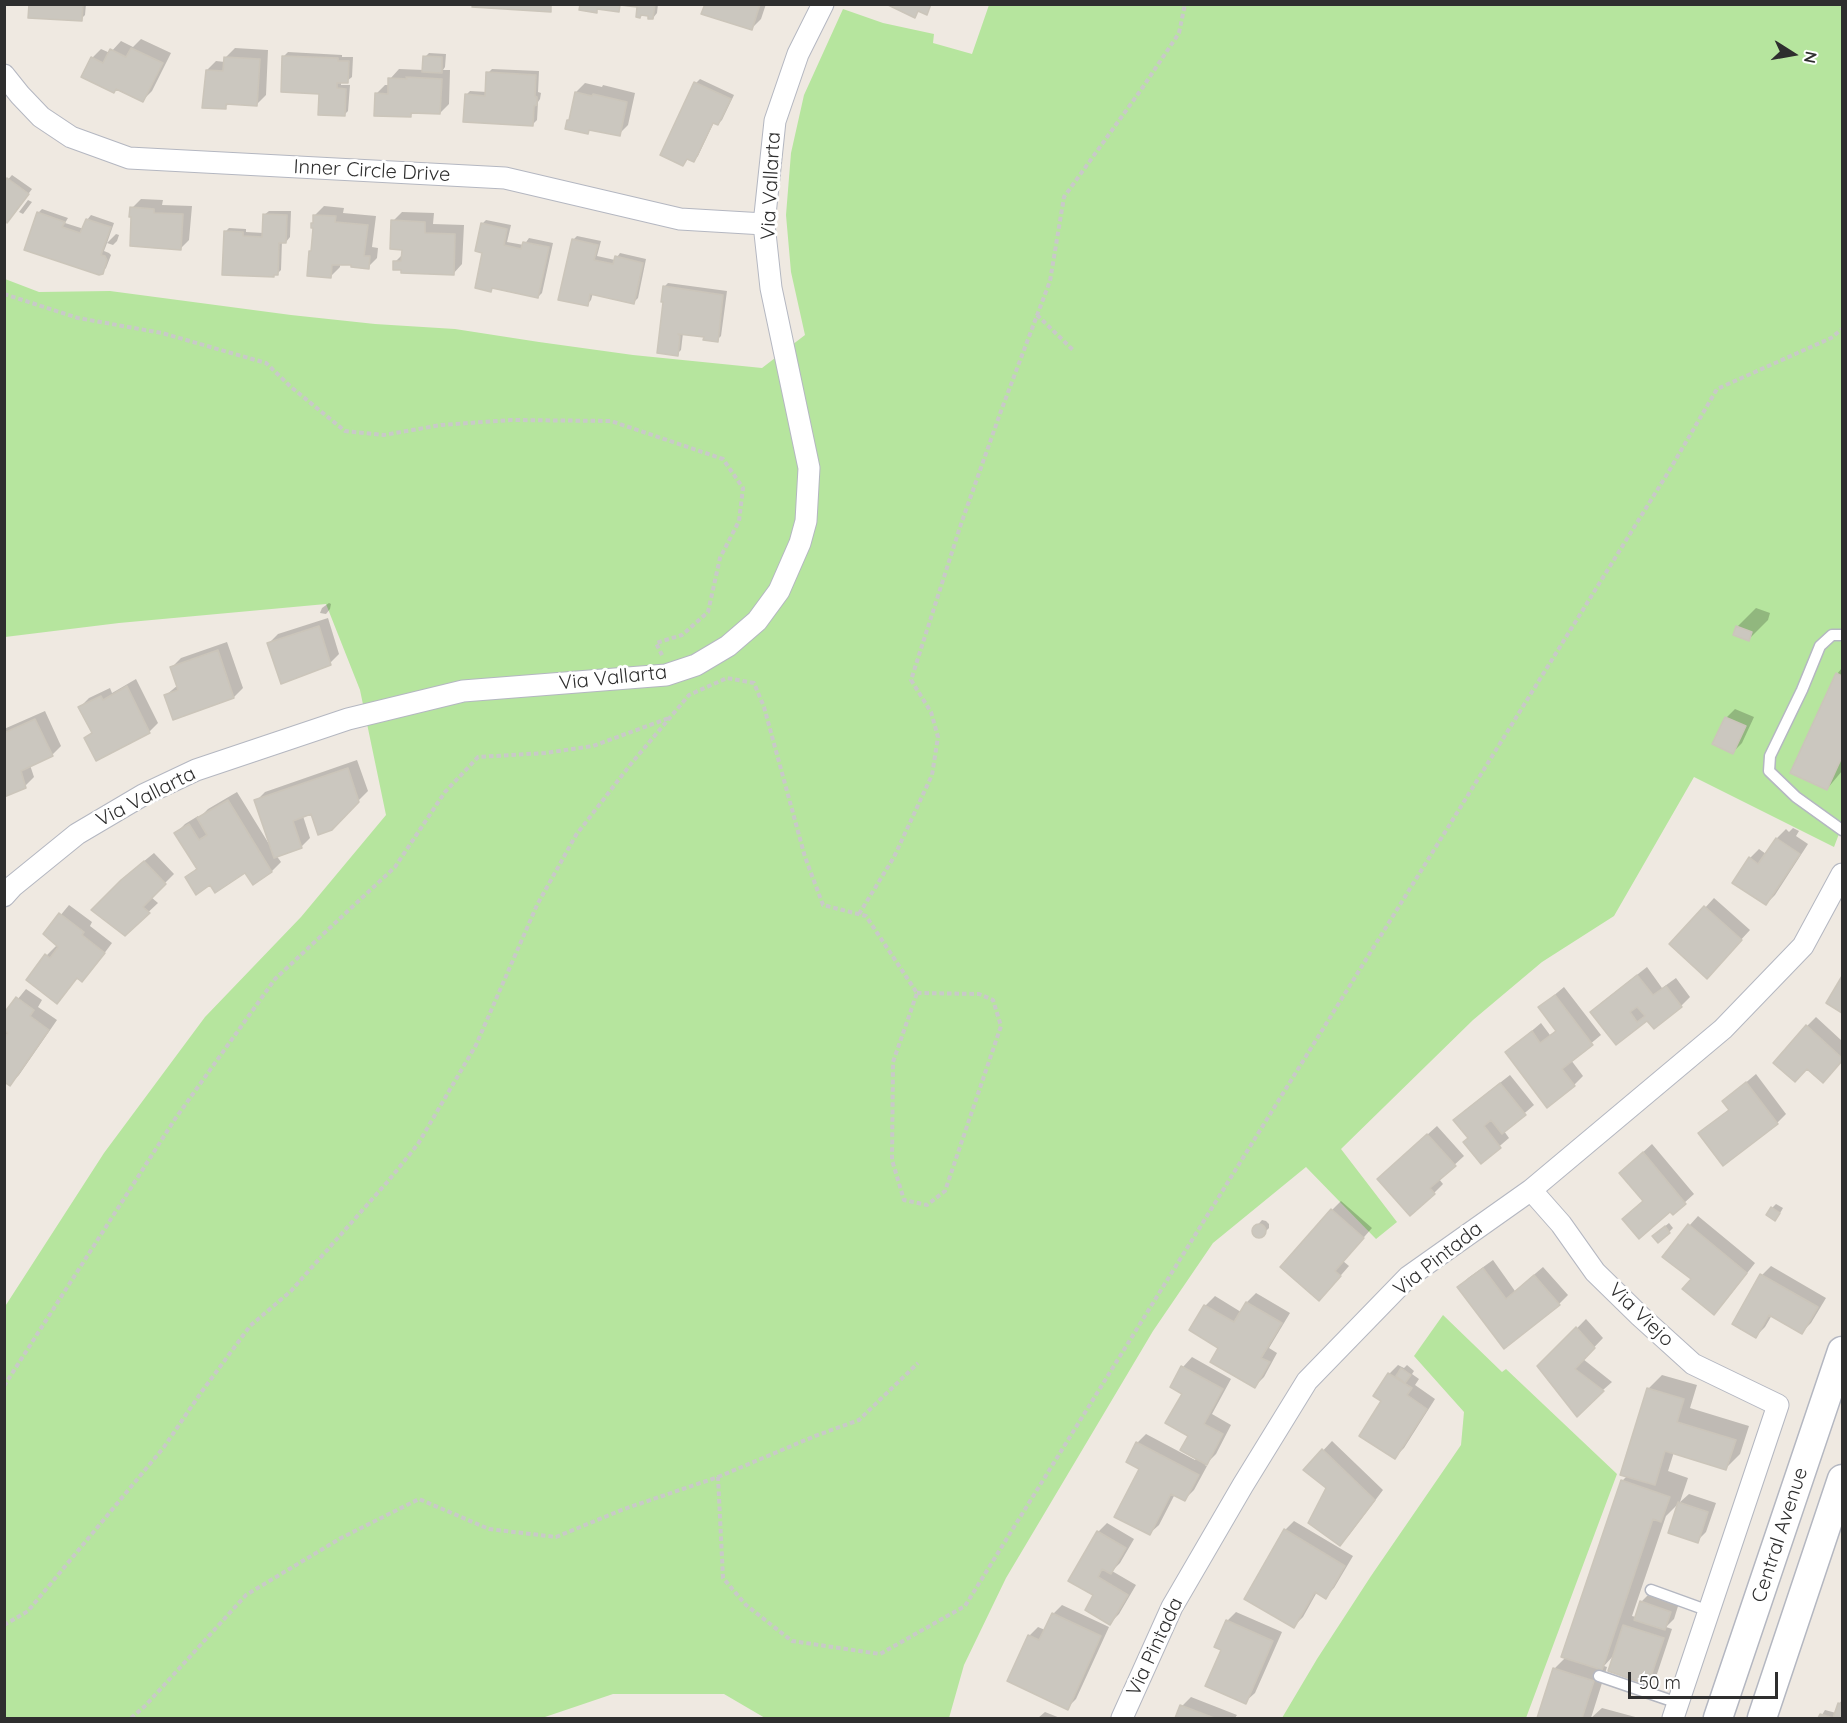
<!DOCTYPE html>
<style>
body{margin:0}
#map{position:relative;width:1847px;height:1723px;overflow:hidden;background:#efe9e1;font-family:Quicksand,sans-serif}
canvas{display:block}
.frame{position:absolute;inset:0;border:6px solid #2e2e2e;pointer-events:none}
.north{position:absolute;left:1763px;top:24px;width:60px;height:60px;-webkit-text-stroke:4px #fff;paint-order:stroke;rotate:101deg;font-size:16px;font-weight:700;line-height:24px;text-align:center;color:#2e2e2e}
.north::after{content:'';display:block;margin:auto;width:21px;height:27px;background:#2e2e2e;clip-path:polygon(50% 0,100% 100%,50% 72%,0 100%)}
.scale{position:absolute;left:1628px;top:1672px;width:150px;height:27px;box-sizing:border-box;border:3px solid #2e2e2e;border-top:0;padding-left:8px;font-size:18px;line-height:21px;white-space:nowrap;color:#2e2e2e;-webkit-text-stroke:4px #fff;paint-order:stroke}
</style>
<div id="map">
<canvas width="1847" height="1723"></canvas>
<div class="frame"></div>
<div class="north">N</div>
<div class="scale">50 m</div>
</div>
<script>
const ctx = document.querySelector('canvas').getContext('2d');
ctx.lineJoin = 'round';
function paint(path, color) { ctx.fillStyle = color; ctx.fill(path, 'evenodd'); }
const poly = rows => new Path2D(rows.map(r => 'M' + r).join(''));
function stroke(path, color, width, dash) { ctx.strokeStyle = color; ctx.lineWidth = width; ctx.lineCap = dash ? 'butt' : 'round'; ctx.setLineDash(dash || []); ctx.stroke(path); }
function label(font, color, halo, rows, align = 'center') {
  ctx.font = font + ' Quicksand,sans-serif'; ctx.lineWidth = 6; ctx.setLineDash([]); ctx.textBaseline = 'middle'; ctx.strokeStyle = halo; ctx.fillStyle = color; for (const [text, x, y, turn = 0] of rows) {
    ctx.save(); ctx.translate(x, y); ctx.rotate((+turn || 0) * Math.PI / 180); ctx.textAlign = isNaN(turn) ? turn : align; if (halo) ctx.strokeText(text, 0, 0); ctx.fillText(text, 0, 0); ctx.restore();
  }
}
paint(poly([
 [989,5,1842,5,1842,826,1834,847,1694,777,1614,916,1542,962,1473,1020,1341,1149,1397,1222,1376,1239,1306,1167,1213,1243,1153,1331,1006,1578,964,1665,949,1718,765,1718,724,1694,613,1694,542,1718,5,1718,4,1308,104,1153,205,1017,301,917,386,815,360,690,326,604,119,623,5,637,5,279,39,292,110,291,291,315,375,324,455,329,539,342,633,355,762,368,805,335,791,272,786,215,791,153,804,95,843,9,883,23,934,34,933,43,972,54],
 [1443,1315,1502,1372,1506,1369,1617,1474,1526,1718,1282,1718,1317,1659,1371,1576,1461,1445,1464,1412,1414,1356]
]), '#b6e59e');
paint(poly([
 [31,4,86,4,85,15,81,19],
 [630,4,658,4,657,13,653,18,650,15,642,14,640,16,639,6],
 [706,4,766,4,761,19,752,28],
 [141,39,171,53,152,91,143,100,92,58,101,49,110,53,121,41,133,47],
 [235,48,268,50,266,95,257,104,230,103,225,107,207,70,216,61,225,62,225,58],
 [288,52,342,55,342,57,353,57,352,77,347,81,341,81,341,85,350,85,348,111,344,115,284,56],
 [429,53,446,54,445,67,443,70,450,70,449,104,440,113,414,112,410,116,376,94,385,85,390,85,390,79,399,69,424,70,425,57],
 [492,69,539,71,538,92,541,93,540,99,538,102,537,120,533,124,466,95,470,91,487,92,488,73],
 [700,79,734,95,722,120,718,124,714,122,698,156,694,161,688,158,683,164,696,83],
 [585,83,602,87,603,85,635,93,628,125,619,134,592,129,588,132,568,120,571,118,576,92],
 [12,175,32,189,11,217,4,184],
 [141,199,163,200,162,205,192,206,189,240,180,249,150,248,132,208],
 [28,200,32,202,23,214,19,212],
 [324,206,344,208,343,213,376,216,372,247,378,248,377,258,368,267,340,264,340,267,331,276,311,251,313,249,315,215],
 [42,209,68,218,65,223,84,229,87,220,91,215,114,223,107,243,116,234,119,235,117,241,113,245,107,243,104,251,109,253,111,255,106,268,102,272,38,213],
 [269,211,291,211,290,237,286,242,282,241,281,270,277,274,225,232,229,228,246,229,246,232,264,233,264,215],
 [402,212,434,213,433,224,464,225,462,264,453,274,395,262,403,254,403,249,393,221],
 [486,220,511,225,507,242,524,245,529,238,553,243,542,293,538,297,494,287,491,290,484,251,482,224],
 [577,236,601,241,597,256,615,260,620,253,646,259,638,298,634,302,593,293,591,300,587,305,573,240],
 [668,283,727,291,721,336,717,340,705,336,683,333,681,350,677,354,665,300,664,287],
 [329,603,331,604,330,609,326,614,320,613,322,608],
 [1756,608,1770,613,1768,620,1749,639,1737,627],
 [328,618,339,654,330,663,269,643,278,634],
 [227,642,243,688,234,697,166,695,178,685,172,667,181,658],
 [1842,668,1842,771,1827,789,1837,674],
 [136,679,158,723,149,732,86,738,93,731,80,707,89,698,110,688,112,693],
 [1735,709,1754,717,1742,743,1733,752,1726,718],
 [45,711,61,746,52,755,30,765,34,777,25,786,4,795,4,729],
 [357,760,368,791,331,828,312,813,303,816,310,838,301,847,276,855,281,862,272,871,246,871,211,883,187,878,198,867,176,833,185,824,198,816,199,818,208,809,237,792,269,844,256,801,265,792],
 [1793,828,1799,831,1796,836,1808,844,1775,895,1766,904,1750,858,1759,849,1766,854,1777,838,1786,829,1789,832],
 [154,853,174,874,151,897,158,903,125,934,93,910,132,871],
 [1714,898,1750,930,1716,967,1672,944],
 [69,905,92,922,90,926,112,943,91,971,82,980,78,977,57,1002,47,955,58,944,45,934],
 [1647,967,1662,988,1676,978,1690,997,1681,1006,1648,1019,1617,1043,1592,1012,1601,1003],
 [1564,987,1601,1035,1571,1060,1583,1076,1574,1085,1507,1052,1541,1023,1550,1035,1557,1030,1540,1007],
 [26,989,42,1000,38,1007,57,1020,19,1075,10,1084,4,1080,4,1016],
 [1816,1017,1842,1041,1842,1060,1832,1072,1807,1067,1807,1026],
 [1756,1074,1786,1114,1777,1123,1700,1133,1730,1109,1724,1101],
 [1510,1075,1534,1105,1504,1131,1509,1138,1481,1162,1469,1138,1464,1111],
 [1437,1126,1464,1156,1439,1179,1443,1184,1434,1193,1388,1170],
 [1652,1144,1694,1194,1673,1213,1644,1200,1630,1164],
 [1341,1201,1372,1228,1343,1261,1349,1266,1328,1290,1332,1210],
 [1776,1204,1783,1208,1779,1215,1772,1208],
 [1698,1216,1755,1263,1723,1304,1693,1279,1689,1226],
 [1262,1220,1266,1221,1269,1224,1269,1228,1261,1236,1257,1236,1254,1233,1254,1229],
 [1669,1223,1673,1228,1669,1232,1658,1232],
 [1493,1260,1515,1291,1543,1267,1568,1295,1559,1304,1504,1346,1459,1287,1468,1278],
 [1771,1266,1826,1298,1811,1323,1802,1332,1772,1315,1765,1327,1756,1336,1762,1275],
 [1256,1293,1290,1313,1269,1348,1277,1353,1264,1377,1255,1386,1220,1347,1191,1330,1206,1305,1215,1296,1241,1312,1247,1302],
 [1586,1319,1603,1338,1583,1359,1612,1382,1603,1390,1539,1367],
 [1192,1357,1231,1379,1212,1414,1231,1425,1216,1454,1205,1465,1207,1466,1194,1490,1185,1499,1175,1494,1159,1525,1149,1534,1137,1443,1146,1434,1195,1460,1197,1457,1190,1435,1184,1393,1172,1386,1183,1367],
 [1398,1365,1404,1368,1407,1365,1414,1371,1412,1374,1419,1379,1415,1385,1435,1399,1404,1448,1395,1457,1383,1401,1375,1396,1389,1374],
 [1662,1375,1697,1385,1690,1408,1749,1426,1740,1454,1726,1468,1674,1452,1668,1471,1688,1478,1680,1502,1666,1516,1632,1616,1636,1617,1641,1602,1650,1593,1679,1603,1674,1619,1666,1627,1672,1629,1657,1674,1648,1683,1614,1655,1604,1666,1607,1667,1591,1718,1538,1718,1554,1669,1566,1657,1622,1481,1628,1475,1648,1389],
 [1332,1441,1383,1490,1349,1535,1340,1544,1328,1487,1305,1470],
 [1689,1494,1716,1503,1706,1532,1697,1541,1679,1503],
 [1294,1521,1353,1556,1334,1588,1325,1597,1317,1592,1303,1617,1294,1626,1285,1530],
 [1107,1523,1134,1539,1120,1563,1112,1571,1136,1585,1119,1614,1110,1623,1095,1595,1098,1532],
 [1062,1605,1109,1627,1076,1699,1067,1708,1029,1636,1038,1627,1045,1630,1053,1614],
 [1236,1612,1282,1632,1255,1693,1245,1702,1223,1650,1227,1621],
 [1191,1697,1237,1715,1235,1718,1177,1718,1182,1706],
 [1842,1700,1842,1718,1820,1718,1825,1710,1836,1713,1839,1704],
 [1602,1708,1639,1718,1591,1718],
 [1045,1712,1060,1718,1038,1718]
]), '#0003');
const building = poly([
 [29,4,83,4,82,21,28,18,29,4],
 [473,4,551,4,551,12,472,7,473,4],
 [580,4,655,4,653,19,648,19,648,16,641,15,640,18,636,17,637,7,620,5,619,12,597,9,597,13,579,10,580,4],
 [705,4,760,4,752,30,701,14,705,4],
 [886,4,931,4,927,15,918,11,915,18,886,4],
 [131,48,163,63,143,102,116,89,114,93,81,77,91,57,103,63,110,49,126,57,131,48],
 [282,56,338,58,338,61,349,61,348,83,337,83,337,88,346,89,345,116,318,115,319,94,281,92,282,56],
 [423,56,442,57,442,73,422,72,423,56],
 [224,57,260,59,257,106,226,104,226,109,202,108,206,70,223,71,224,57],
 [486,72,536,75,535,96,537,97,537,105,534,106,533,126,463,122,465,94,485,96,486,72],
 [406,77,442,79,440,114,411,113,411,117,374,116,375,93,388,94,388,78,407,79,406,77],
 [694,82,731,99,718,125,713,123,694,162,687,159,683,166,660,155,694,82],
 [575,92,592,96,593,94,627,102,620,136,589,130,588,134,565,129,567,120,569,120,575,92],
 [7,178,29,194,7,223,4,221,4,182,7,178],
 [130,207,154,209,154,213,183,214,181,250,130,246,131,217,129,217,130,207],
 [37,212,65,222,62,227,80,233,86,219,111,227,101,255,105,256,107,260,103,274,99,275,24,250,37,212],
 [263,214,287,215,286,243,279,243,278,275,274,275,274,277,222,275,224,231,243,232,243,236,262,237,263,214],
 [313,215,336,216,335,222,368,225,364,256,370,256,369,269,351,267,351,265,332,265,331,278,307,276,309,251,311,251,313,228,311,228,311,223,313,223,313,215],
 [391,220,425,222,425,233,455,234,454,275,401,273,401,270,393,270,393,261,401,261,402,250,390,249,391,220],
 [481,223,507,229,504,245,521,249,523,242,549,247,538,298,492,288,491,292,475,288,482,253,475,251,481,223],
 [572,239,598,245,594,260,613,264,615,256,643,263,634,304,590,294,588,306,558,300,572,239],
 [663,286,723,295,718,342,703,340,704,337,678,334,680,336,678,356,657,353,663,302,661,302,663,286],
 [319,626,331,665,281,684,267,643,319,626],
 [1736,626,1752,632,1749,641,1733,635,1736,626],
 [218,650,234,698,173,720,164,695,178,690,170,667,218,650],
 [1836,673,1842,676,1842,757,1827,790,1790,773,1836,673],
 [127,686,150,733,96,761,84,738,92,733,78,707,101,696,103,700,127,686],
 [1725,717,1746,726,1733,754,1712,744,1725,717],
 [35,719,53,756,21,771,26,788,4,797,4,733,35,719],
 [348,768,359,802,332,830,318,835,311,814,293,821,302,848,274,858,254,800,348,768],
 [228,800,272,872,253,885,245,873,215,893,210,885,196,895,185,877,197,869,174,833,189,824,199,840,207,835,197,818,228,800],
 [1776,838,1800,854,1766,905,1732,883,1749,857,1758,864,1776,838],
 [144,861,166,884,143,907,150,913,125,936,91,910,121,880,144,861],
 [1704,906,1742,940,1707,979,1669,944,1704,906],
 [59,913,84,932,82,935,105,953,82,982,77,978,57,1004,26,980,45,954,50,958,58,947,43,934,59,913],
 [1637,975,1653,995,1666,986,1682,1007,1654,1029,1647,1021,1616,1045,1590,1012,1637,975],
 [1637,1007,1645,1016,1637,1022,1630,1012,1637,1007],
 [1842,976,1842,1013,1826,1003,1842,976],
 [1555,995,1593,1045,1562,1069,1575,1086,1547,1108,1505,1052,1532,1031,1540,1043,1556,1031,1538,1007,1555,995],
 [16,997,34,1010,30,1016,49,1030,10,1086,4,1082,4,1039,8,1033,4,1030,4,1013,16,997],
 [1806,1025,1842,1058,1842,1061,1823,1083,1807,1069,1795,1082,1773,1063,1806,1025],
 [1746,1082,1778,1124,1723,1166,1698,1133,1729,1110,1722,1101,1746,1082],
 [1500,1083,1526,1115,1502,1134,1491,1120,1484,1126,1501,1148,1481,1164,1463,1142,1468,1138,1453,1120,1500,1083],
 [1427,1134,1456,1166,1430,1188,1435,1194,1410,1216,1377,1179,1427,1134],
 [1643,1152,1686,1204,1673,1215,1670,1212,1639,1239,1622,1219,1643,1201,1619,1173,1643,1152],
 [1771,1207,1780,1213,1775,1221,1766,1215,1771,1207],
 [1331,1209,1364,1238,1335,1271,1341,1276,1319,1301,1280,1267,1331,1209],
 [1688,1224,1747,1273,1714,1315,1682,1289,1691,1279,1662,1257,1688,1224],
 '1252 1231a7 7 0 1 1 14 0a7 7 0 1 1-14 0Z',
 [1665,1226,1670,1233,1658,1243,1652,1236,1665,1226],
 [1483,1268,1506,1299,1534,1275,1560,1305,1504,1349,1457,1287,1483,1268],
 [1760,1274,1818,1307,1802,1334,1769,1315,1756,1338,1732,1324,1760,1274],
 [1246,1302,1282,1323,1261,1358,1270,1362,1255,1388,1210,1362,1218,1348,1189,1330,1204,1305,1234,1322,1246,1302],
 [1576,1327,1595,1348,1575,1369,1604,1391,1577,1417,1537,1366,1576,1327],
 [1181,1366,1223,1389,1204,1424,1223,1434,1207,1465,1180,1450,1188,1436,1165,1423,1182,1394,1170,1387,1181,1366],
 [1401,1368,1411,1375,1405,1383,1396,1376,1401,1368],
 [1388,1373,1412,1388,1407,1395,1427,1409,1395,1459,1359,1436,1381,1401,1373,1396,1388,1373],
 [1647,1388,1684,1399,1677,1422,1736,1440,1726,1470,1665,1451,1655,1485,1620,1475,1647,1388],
 [1136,1442,1199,1475,1185,1501,1171,1494,1150,1535,1114,1517,1139,1469,1126,1462,1136,1442],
 [1322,1449,1375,1500,1340,1546,1308,1523,1326,1488,1303,1470,1322,1449],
 [1621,1480,1670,1497,1661,1522,1653,1519,1602,1670,1561,1657,1621,1480],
 [1678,1502,1708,1512,1698,1543,1668,1533,1678,1502],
 [1284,1529,1345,1566,1326,1599,1315,1592,1294,1628,1244,1599,1284,1529],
 [1097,1531,1126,1548,1111,1574,1102,1569,1098,1577,1128,1595,1110,1625,1085,1610,1093,1595,1068,1581,1097,1531],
 [1640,1601,1671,1612,1665,1630,1634,1620,1640,1601],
 [1052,1613,1101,1636,1068,1710,1007,1681,1028,1635,1039,1640,1052,1613],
 [1226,1620,1273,1641,1246,1704,1205,1686,1221,1650,1214,1647,1226,1620],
 [1623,1625,1664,1638,1648,1685,1608,1671,1623,1625],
 [1553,1668,1594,1681,1582,1718,1537,1718,1553,1668],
 [1838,1703,1842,1704,1842,1718,1818,1718,1820,1714,1833,1718,1838,1703],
 [1180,1705,1214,1718,1175,1718,1180,1705]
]);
paint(building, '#cbc7bf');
stroke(building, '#cbc5ba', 1.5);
const lane = poly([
 [1842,635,1832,635,1820,646,1802,690,1770,756,1769,771,1796,797,1842,830],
 [1651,1590,1709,1611],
 [1599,1676,1678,1703]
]);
const street = poly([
 [4,75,20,95,41,117,71,137,129,158,505,178,680,219,764,224],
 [4,896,13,886,77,834,143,795,196,770,348,719,463,691,666,675,696,665,728,646,757,621,779,591,800,543,806,521,809,468,771,288,764,224,775,121,798,54,823,4],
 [1531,1190,1561,1224,1595,1272,1640,1316,1693,1364,1778,1405,1673,1718],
 [1122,1718,1172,1607,1243,1485,1307,1381,1408,1277,1531,1190,1723,1029,1803,946,1842,874]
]);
const secondary = poly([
 [1718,1718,1842,1351],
 [1762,1718,1842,1479]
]);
stroke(lane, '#b4b7c1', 13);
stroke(street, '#b4b7c1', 23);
stroke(secondary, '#b4b7c1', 31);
stroke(poly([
 [4,294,78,318,162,333,266,363,291,387,345,431,384,435,441,425,511,420,611,421,723,459,743,488,739,521,720,558,708,612,682,635,656,643,663,657],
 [1037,315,1073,350],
 [859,914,894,857,932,775,938,737,931,712,911,680,961,524,1001,411,1050,281,1064,197,1143,87,1179,33,1185,4],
 [917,993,979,994,993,1000,1001,1026,945,1191,927,1205,904,1200,892,1160,893,1062,917,993],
 [4,1386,175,1119,275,979,395,867,445,792,478,757,545,753,593,746,669,718],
 [718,1477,815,1436,859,1420,918,1363],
 [4,1625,28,1611,164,1447,200,1394,250,1326,291,1291,389,1180,418,1144,476,1045,537,905,576,835,630,765,689,695,727,678,754,683,764,707,805,857,823,905,866,916,917,993],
 [131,1718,145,1706,246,1595,341,1538,419,1499,489,1529,556,1537,624,1509,718,1477,723,1578,746,1605,792,1641,880,1654,965,1606,1669,471,1717,389,1831,338,1842,329]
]), '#c9c9c9', 4, [4.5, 3]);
stroke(lane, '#fff', 10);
stroke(street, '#fff', 21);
stroke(secondary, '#fff', 28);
label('20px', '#2e2e2e', '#fff', [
 ["Inner Circle Drive",372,171,3],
 ["Via Vallarta",771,186,-87],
 ["Via Vallarta",613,678,-6],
 ["Via Vallarta",146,797,-27],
 ["Via Pintada",1438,1259,-38],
 ["Via Viejo",1641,1315,44],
 ["Central Avenue",1780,1535,-72],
 ["Via Pintada",1155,1647,-65]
]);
</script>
